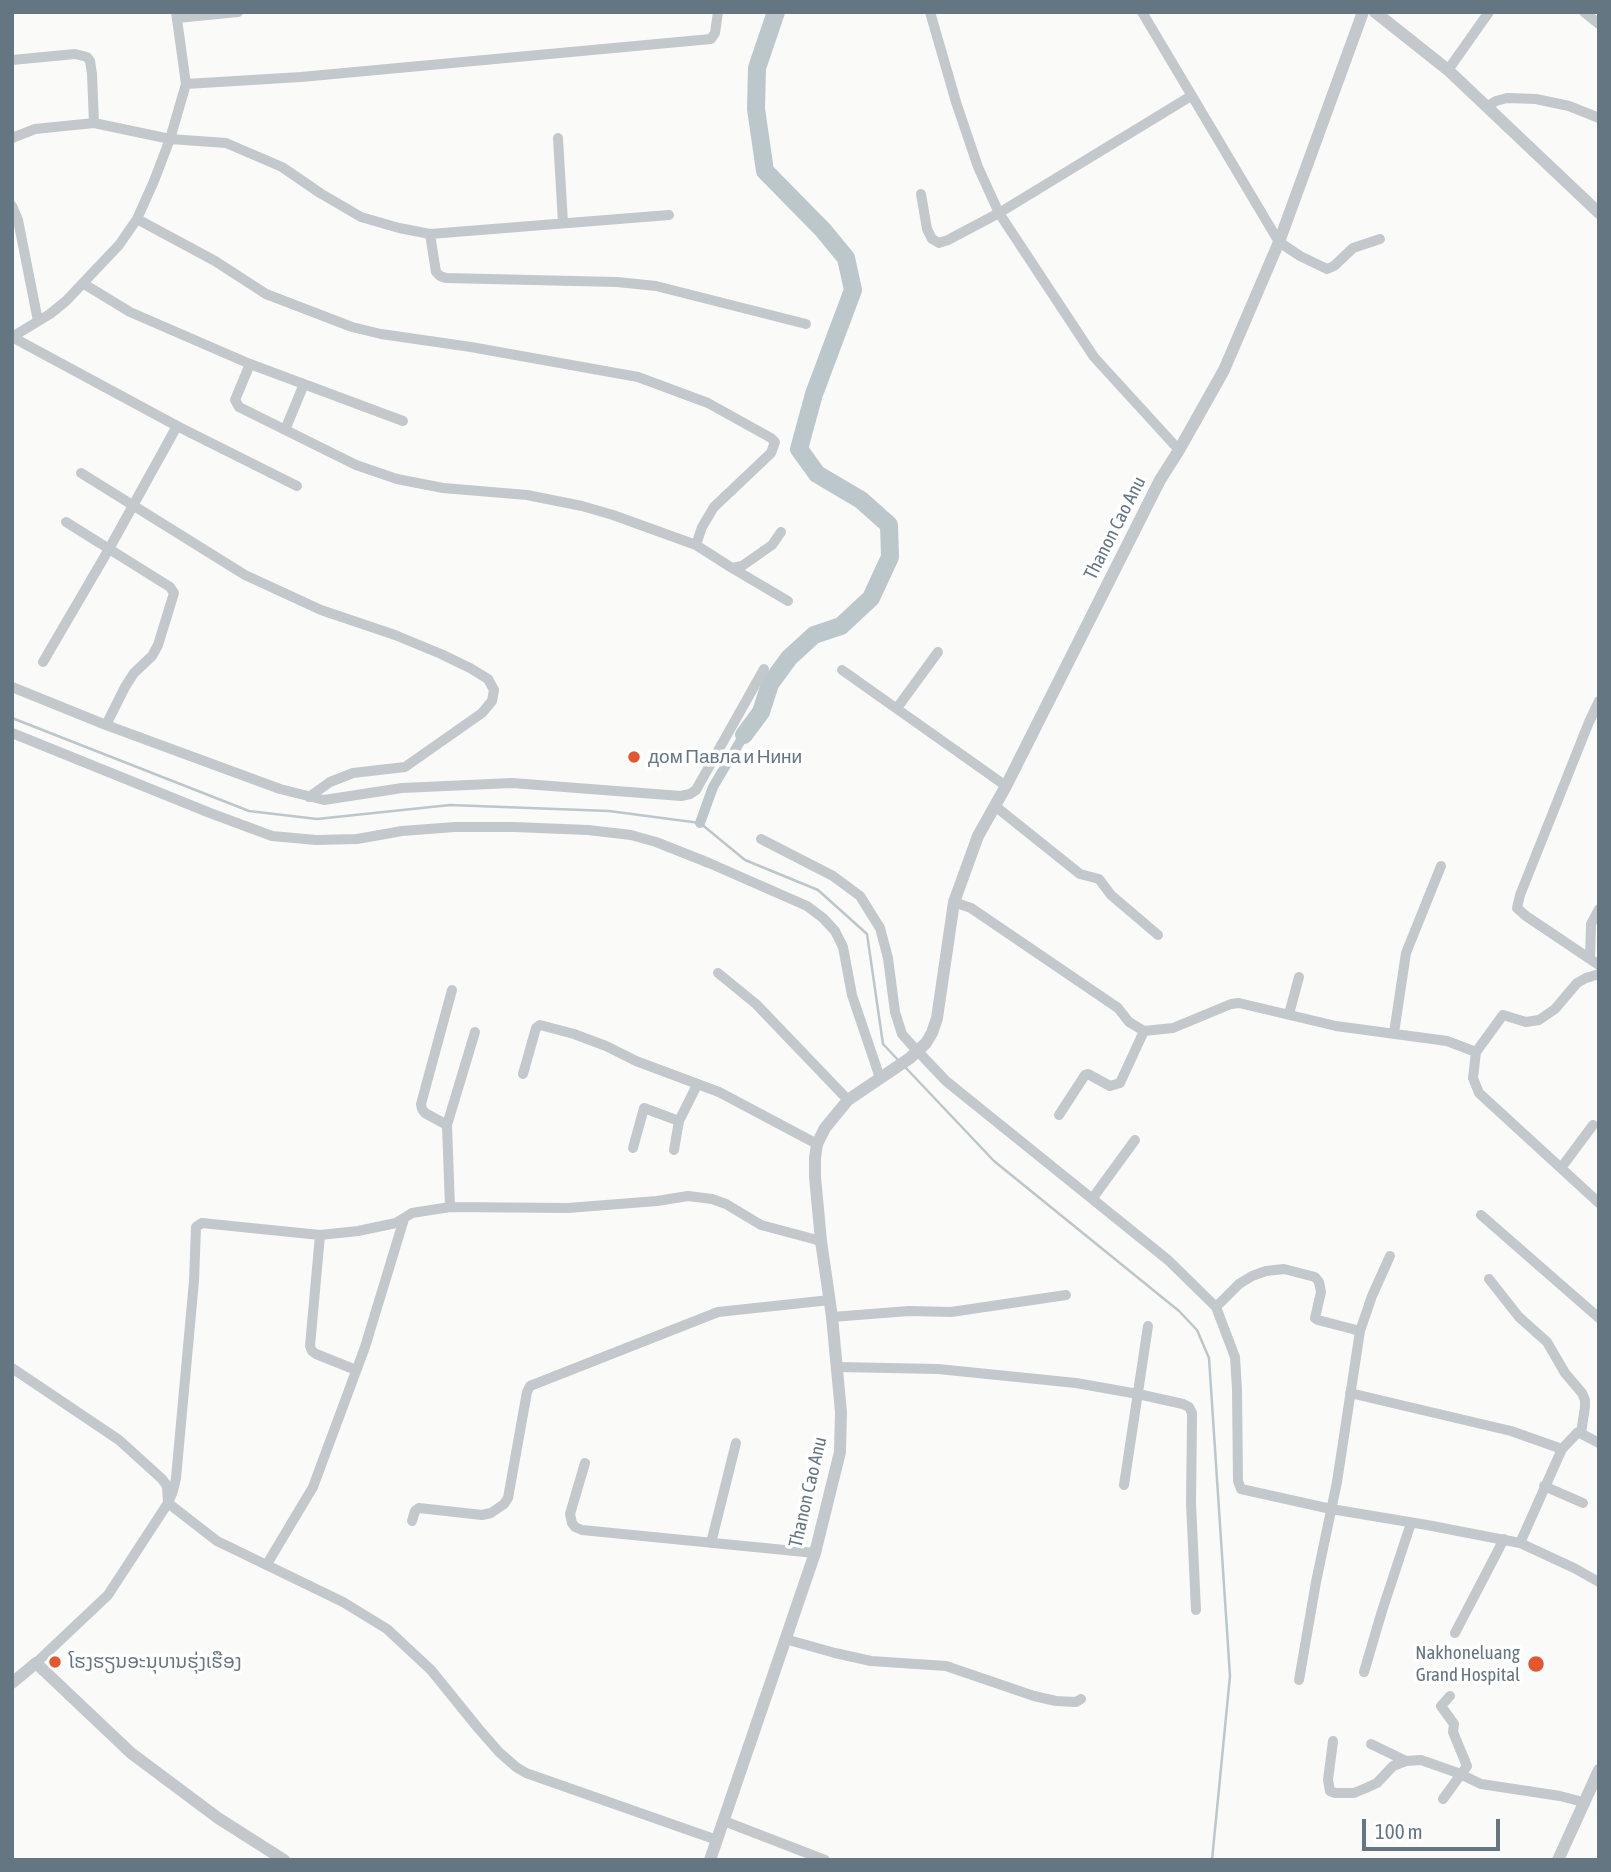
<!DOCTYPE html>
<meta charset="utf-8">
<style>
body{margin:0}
#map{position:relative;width:1611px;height:1872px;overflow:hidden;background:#fafaf8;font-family:"Asap Condensed",sans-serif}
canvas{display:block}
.frame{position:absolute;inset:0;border:14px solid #657683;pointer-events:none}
.scale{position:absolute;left:1362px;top:1819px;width:138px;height:32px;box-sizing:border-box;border:4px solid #657683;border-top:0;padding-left:9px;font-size:21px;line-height:24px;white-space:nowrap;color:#657683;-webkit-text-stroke:5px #fff;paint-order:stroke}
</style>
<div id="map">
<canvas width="1611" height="1872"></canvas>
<div class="frame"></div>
<div class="scale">100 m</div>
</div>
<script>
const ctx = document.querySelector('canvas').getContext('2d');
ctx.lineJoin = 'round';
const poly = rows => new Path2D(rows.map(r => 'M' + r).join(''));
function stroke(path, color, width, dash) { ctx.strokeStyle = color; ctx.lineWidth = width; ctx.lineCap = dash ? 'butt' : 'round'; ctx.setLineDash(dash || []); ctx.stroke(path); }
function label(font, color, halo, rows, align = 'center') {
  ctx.font = font + ' "Asap Condensed","Noto Sans Lao",sans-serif'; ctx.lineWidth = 7; ctx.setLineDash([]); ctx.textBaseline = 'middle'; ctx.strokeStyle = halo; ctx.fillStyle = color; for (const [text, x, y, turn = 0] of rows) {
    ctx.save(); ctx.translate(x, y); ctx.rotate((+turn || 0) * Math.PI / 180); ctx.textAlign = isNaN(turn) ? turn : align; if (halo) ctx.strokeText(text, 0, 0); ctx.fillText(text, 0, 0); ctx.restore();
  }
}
stroke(poly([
 [12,718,249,811,317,819,450,805,609,811,700,823,745,860,818,890,867,934,883,1044,898,1060],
 [905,1067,994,1161,1179,1311,1197,1330,1209,1358,1230,1676,1212,1860]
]), '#bbc7cb', 2.5);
stroke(poly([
 [700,823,713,787,744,735]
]), '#bbc7cb', 10);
stroke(poly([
 [744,735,761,712,770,684,789,658,814,635,841,626,871,598,890,557,889,525,861,500,817,474,799,449,814,394,853,290,846,258,823,230,765,171,756,109,757,68,776,12]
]), '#bbc7cb', 18);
stroke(poly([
 [930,12,956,102,978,167,999,213,1094,357,1179,450],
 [1142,12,1279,242,1300,256,1327,269,1334,266,1353,248,1380,239],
 [1584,12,1599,24],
 [177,18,238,12],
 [12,60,75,54,87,57,90,61,92,74,94,123],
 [1448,70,1489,12],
 [186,84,301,77,711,39,715,33,718,12],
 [1488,106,1496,101,1507,98,1536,99,1569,106,1599,118],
 [12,138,35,129,94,123,170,139,226,143,282,167,320,193,361,217,399,228,430,234,669,215],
 [558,138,563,223],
 [921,194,927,229,932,239,939,243,948,240,999,213,1191,96],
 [12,206,18,220,38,321],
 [137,219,215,261,266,294,352,327,381,334,471,347,638,377,708,403,771,438,775,442,771,453,714,507,702,527,696,545],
 [430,234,436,272,440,276,446,278,617,282,656,286,806,324],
 [84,284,130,312,250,364,403,421],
 [12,337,50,314,66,301,119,245,137,219,154,181,170,139,186,84,176,12],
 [12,337,177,426,297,486],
 [250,364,235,400,239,407,356,465,397,479,443,488,527,495,582,506,613,515,696,545,732,568,742,566,772,545,781,532],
 [285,430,304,384],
 [81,473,245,575,321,610,395,635,441,654,470,668,488,679,494,690,492,701,482,713,405,767,353,773,330,782,309,797],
 [66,522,170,587,174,593,158,645,152,656,134,673,125,687,106,725],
 [732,568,788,601],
 [43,662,109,549,177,426],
 [842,670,1006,786],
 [12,687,106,725,280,789,324,800,402,788,512,783,681,796,690,794,696,790,764,669],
 [1599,701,1589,722,1520,895,1517,908,1526,916,1599,965],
 [897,708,938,652],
 [12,733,210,813,272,836,316,840,357,839,402,831,455,827,514,827,588,830,631,835,656,842,709,863,807,906,823,918,835,931,843,947,852,995,880,1078],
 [995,806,1080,874,1099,879,1111,895,1158,935],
 [761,839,833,876,860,896,880,928,888,958,895,1012,902,1034,909,1042,946,1081,1168,1260,1216,1307,1235,1357,1237,1389,1238,1481,1241,1489,1331,1509,1427,1525,1520,1543,1574,1568,1599,1582],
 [954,902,971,908,1118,1008,1129,1022,1144,1031,1173,1028,1231,1004,1239,1003,1336,1026,1447,1041,1476,1052],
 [1590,959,1591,924,1599,909],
 [718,973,756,1004,848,1100],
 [1599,974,1586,978,1577,983,1555,1009,1539,1020,1526,1022,1503,1015,1476,1052,1473,1078,1479,1093,1599,1203],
 [1289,1014,1299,977],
 [1394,1033,1406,953,1441,866],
 [523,1074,536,1028,540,1025,574,1034,606,1046,636,1061,719,1092,817,1144],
 [1059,1115,1085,1075,1088,1074,1110,1086,1120,1083,1144,1031],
 [447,1125,425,1113,422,1109,421,1104,452,990],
 [633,1148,644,1108,679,1121],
 [674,1150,679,1121,697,1085],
 [1561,1168,1593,1125],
 [1092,1199,1135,1140],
 [450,1207,447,1125,475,1032],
 [1481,1215,1599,1318],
 [320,1235,310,1346,312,1351,316,1354,356,1370],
 [1489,1279,1519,1317,1547,1342,1565,1373,1582,1393,1585,1400,1585,1407,1581,1433],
 [1216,1307,1239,1284,1252,1276,1266,1271,1284,1269,1315,1277,1319,1282,1321,1292,1315,1318,1318,1320,1360,1331],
 [832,1317,909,1311,951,1312,1066,1295],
 [838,1367,938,1369,1076,1383,1138,1394,1183,1404,1189,1407,1192,1413,1192,1420,1191,1503,1196,1610],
 [12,1368,119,1440,162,1479,167,1486,168,1503,217,1541,343,1602,387,1629,431,1670,478,1728,499,1752,516,1767,526,1773,717,1840],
 [1350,1393,1511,1431,1562,1449],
 [585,1463,570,1514,572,1523,575,1527,582,1530,815,1553],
 [1124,1485,1148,1326],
 [1544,1486,1583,1503],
 [412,1521,415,1511,419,1508,482,1515,491,1513,504,1504,508,1498,527,1392,530,1386,718,1312,830,1300],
 [711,1543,736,1443],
 [1520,1543,1562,1449,1578,1432,1599,1443],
 [267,1564,313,1487,365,1347,404,1219],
 [1455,1633,1504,1539],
 [785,1639,835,1653,871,1661,946,1666,1034,1696,1056,1701,1076,1702,1081,1699],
 [36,1663,108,1595,168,1503,173,1491,176,1478,194,1281,196,1227,202,1223,320,1235,358,1231,396,1223,412,1213,450,1207,568,1208,657,1201,688,1196,712,1199,726,1204,761,1225,821,1241],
 [1364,1672,1382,1611,1411,1523],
 [1299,1680,1316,1582,1337,1482,1360,1331,1372,1296,1390,1256],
 [1333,1741,1328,1780,1330,1791,1335,1793,1354,1793,1366,1788,1377,1783,1393,1766,1406,1761],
 [1371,1744,1406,1761,1421,1760,1458,1773,1481,1784,1560,1796,1583,1802],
 [1443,1799,1467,1766,1453,1732,1454,1724,1441,1706,1450,1696],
 [724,1821,825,1860]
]), '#c3c8cc', 10);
stroke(poly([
 [1375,12,1448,70,1599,213],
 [12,1683,36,1663,131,1753,218,1818,284,1860],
 [710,1860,815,1553,840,1452,841,1412,832,1317,821,1241,815,1177,815,1158,817,1144,825,1128,848,1100,910,1058,926,1043,932,1033,937,1018,954,902,978,836,1006,786,1160,480,1179,450,1224,370,1279,242,1363,12],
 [1558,1860,1599,1770]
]), '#c3c8cc', 12);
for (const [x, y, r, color] of [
 [634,757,7,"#e4572e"],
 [55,1662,7,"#e4572e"],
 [1536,1664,9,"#e4572e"]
]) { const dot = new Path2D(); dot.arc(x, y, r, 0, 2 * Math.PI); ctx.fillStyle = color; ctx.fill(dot); stroke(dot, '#fff', 2.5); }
label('19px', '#657683', '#fff', [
 ["Thanon Cao Anu",1115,528,-63],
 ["Thanon Cao Anu",808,1492,-77]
]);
label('19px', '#657683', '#fff', [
 ["дом Павла и Нини",648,757],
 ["Nakhoneluang",1520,1653,"right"],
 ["Grand Hospital",1520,1675,"right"],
 ["ໂຮງຮຽນອະນຸບານຮຸ່ງເຮືອງ",69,1662]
], 'left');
</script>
